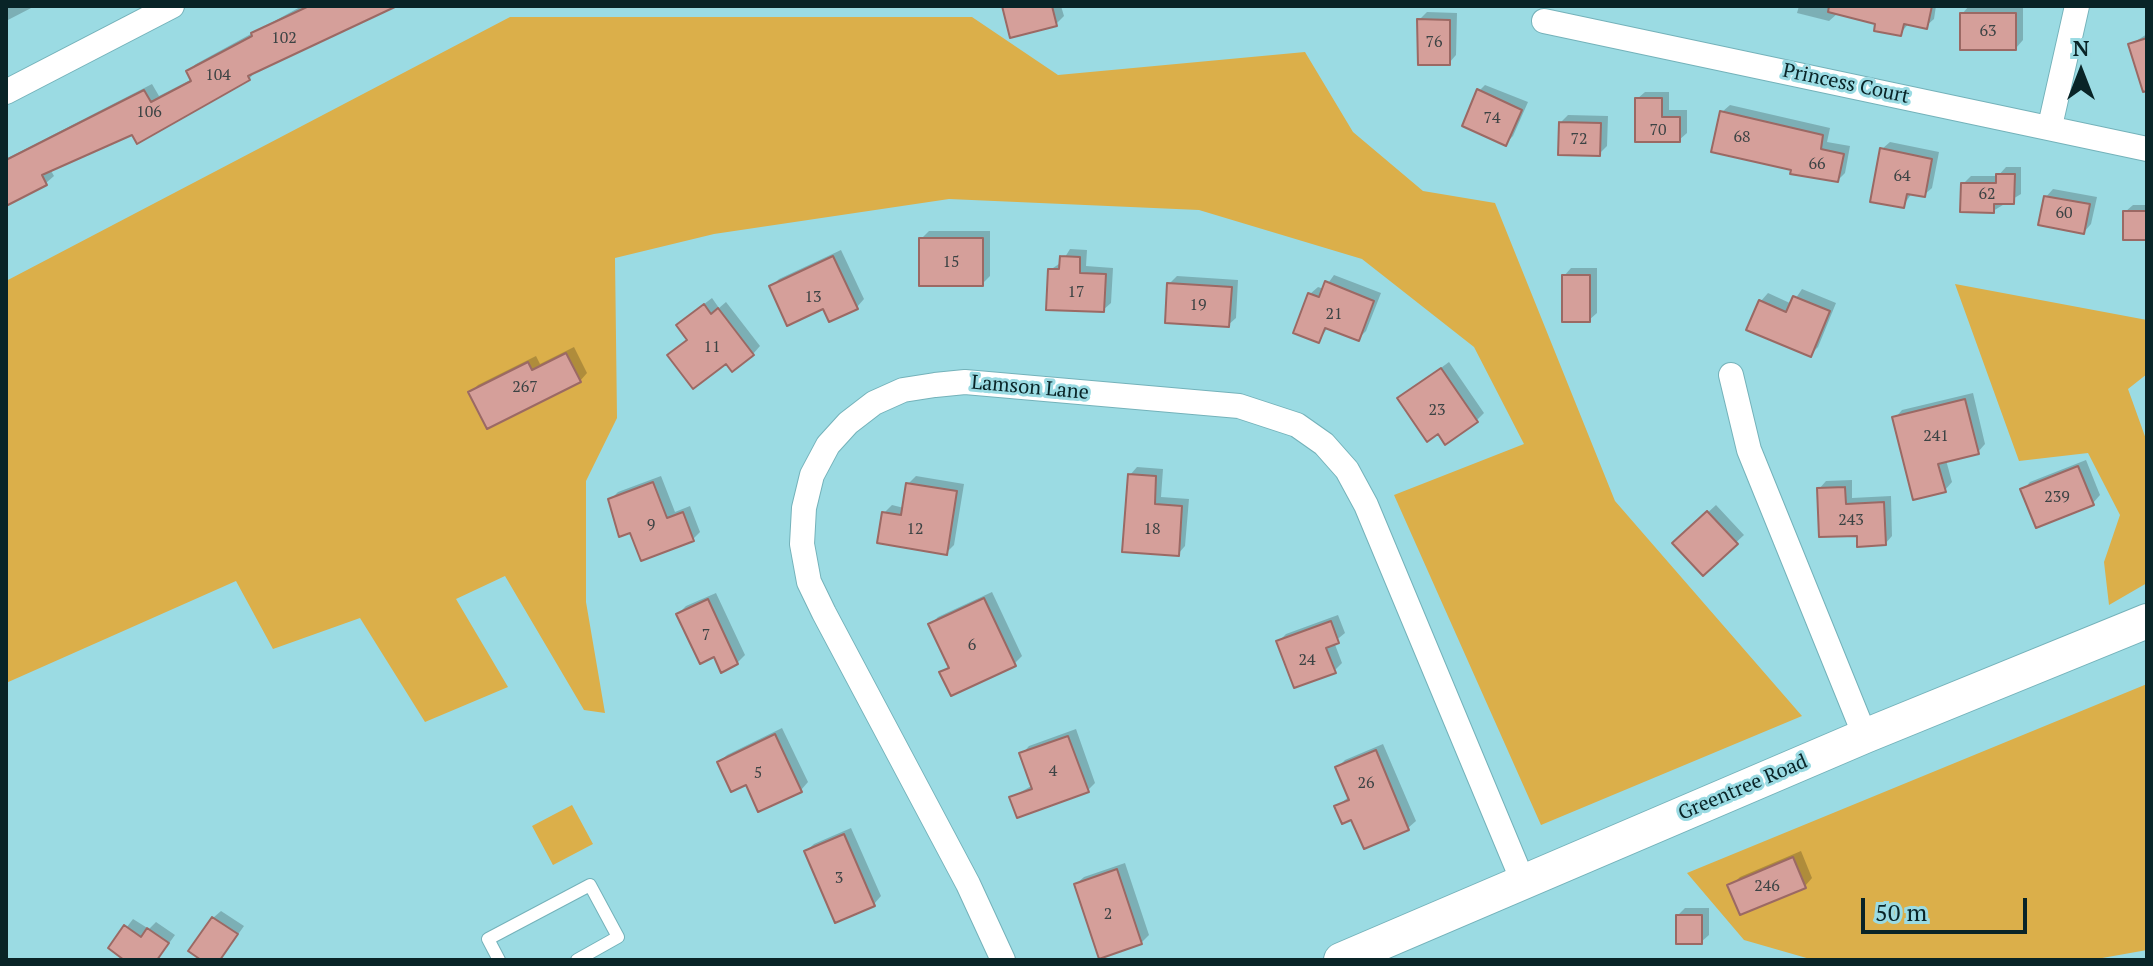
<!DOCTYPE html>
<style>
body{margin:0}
#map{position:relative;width:2153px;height:966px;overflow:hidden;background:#9bdbe3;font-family:"PT Serif",serif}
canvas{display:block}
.frame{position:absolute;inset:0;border:8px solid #092427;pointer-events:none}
.north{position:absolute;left:2041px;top:32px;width:80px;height:80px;-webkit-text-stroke:6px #9bdbe3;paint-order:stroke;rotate:0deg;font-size:22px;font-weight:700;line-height:32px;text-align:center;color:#092427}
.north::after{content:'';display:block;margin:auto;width:28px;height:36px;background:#092427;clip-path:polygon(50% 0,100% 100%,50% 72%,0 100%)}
.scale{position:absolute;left:1861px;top:898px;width:166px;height:36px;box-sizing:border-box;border:4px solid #092427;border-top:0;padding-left:10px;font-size:24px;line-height:28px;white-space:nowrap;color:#092427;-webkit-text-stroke:6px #9bdbe3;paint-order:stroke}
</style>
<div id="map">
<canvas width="2153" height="966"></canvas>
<div class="frame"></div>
<div class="north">N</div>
<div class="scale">50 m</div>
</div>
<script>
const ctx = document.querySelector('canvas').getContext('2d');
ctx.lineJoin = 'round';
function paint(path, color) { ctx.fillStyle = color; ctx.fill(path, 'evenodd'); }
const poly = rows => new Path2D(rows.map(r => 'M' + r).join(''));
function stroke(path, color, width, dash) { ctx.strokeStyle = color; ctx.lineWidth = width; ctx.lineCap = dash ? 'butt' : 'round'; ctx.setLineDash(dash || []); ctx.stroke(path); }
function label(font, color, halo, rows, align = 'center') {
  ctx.font = font + ' "PT Serif",serif'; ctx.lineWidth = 6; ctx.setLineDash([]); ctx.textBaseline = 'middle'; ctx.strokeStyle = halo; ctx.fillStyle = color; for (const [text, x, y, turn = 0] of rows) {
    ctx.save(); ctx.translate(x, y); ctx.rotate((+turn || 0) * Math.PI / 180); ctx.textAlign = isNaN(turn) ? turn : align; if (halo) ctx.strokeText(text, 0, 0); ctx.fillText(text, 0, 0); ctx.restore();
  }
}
paint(poly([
 [510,17,972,17,1058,75,1305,52,1353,132,1423,191,1495,203,1615,501,1802,716,1541,825,1394,495,1524,444,1474,347,1362,259,1199,210,949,199,714,234,615,258,617,418,586,481,586,602,605,713,584,710,505,576,456,599,508,687,425,722,360,618,273,649,236,581,6,683,6,281],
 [1955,284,2147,320,2147,374,2128,389,2147,442,2147,583,2109,605,2104,562,2120,515,2088,453,2019,461],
 [2147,684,2147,950,2091,960,1810,959,1744,940,1687,873],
 [572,805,593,844,553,865,532,826]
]), '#dbaf4a');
paint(poly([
 [6,6,35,6,6,21],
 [302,6,392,6,256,71,249,79,50,169,54,176,46,183,6,204,6,159,152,84,159,96,192,79,188,71,196,64],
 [1004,6,1061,6,1064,16,1056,24],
 [1799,6,1936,6,1934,19,1926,26,1909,23,1900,34,1877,23,1837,14,1829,21,1797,13],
 [1969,6,2023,6,2023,40,2016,48,1962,14],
 [1427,12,1457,13,1456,55,1449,63,1419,20],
 [2147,34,2147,91,2130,45],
 [1485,85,1528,102,1513,136,1506,143,1477,93],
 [1645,92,1669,92,1669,110,1687,110,1687,133,1679,140,1637,99],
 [1730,105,1830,128,1827,142,1850,146,1845,173,1838,180,1793,168,1722,112],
 [1568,115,1608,116,1607,146,1599,154,1561,122],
 [1890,142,1939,152,1932,188,1924,195,1912,193,1903,206,1882,149],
 [2006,167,2021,167,2021,194,1993,211,1963,184,1971,176,1998,176],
 [2053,189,2097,197,2091,224,2084,232,2046,197],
 [2133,205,2147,205,2147,238,2125,212],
 [929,231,990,231,990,276,982,284,921,239],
 [1070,249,1087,250,1086,266,1113,268,1111,303,1103,310,1050,270,1062,262],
 [841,250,864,299,857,307,824,306,771,287,779,279],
 [1571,268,1597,268,1597,313,1589,320,1564,276],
 [1334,275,1381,293,1366,331,1358,339,1328,327,1319,341,1310,294,1318,287,1324,289],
 [1177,276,1238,280,1236,318,1228,325,1169,284],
 [1802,289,1836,303,1818,347,1810,355,1761,301,1768,293,1792,304],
 [712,298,719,308,726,302,760,346,753,354,726,361,689,339,686,318],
 [574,347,587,373,580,381,471,392,478,385,536,356,540,364],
 [1449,362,1484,413,1476,421,1400,398],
 [1973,393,1985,444,1978,452,1946,460,1952,482,1945,490,1895,418,1902,410],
 [2086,460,2100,495,2093,503,2023,490,2030,482],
 [1137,467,1163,469,1161,497,1189,499,1185,546,1178,554,1130,475],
 [661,476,675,512,690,506,700,532,693,539,631,530,610,500,618,492],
 [916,476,964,484,954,545,946,553,884,513,892,505,904,508,908,484],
 [1852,480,1852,498,1891,496,1892,536,1885,544,1859,533,1819,489,1826,481],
 [1716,505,1744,535,1703,573,1675,543],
 [992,592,1022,656,1014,664,942,673,950,665,931,624,938,617],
 [716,593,745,655,737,663,715,654,678,614,686,606],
 [1338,615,1345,633,1334,642,1342,663,1334,671,1279,641,1286,634],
 [782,728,808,782,801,790,747,783,719,762,727,755],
 [1076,729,1095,783,1088,790,1012,797,1033,785,1022,754,1029,746],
 [1383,744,1416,821,1408,828,1352,817,1337,806,1350,796,1338,767,1345,760],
 [851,828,881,896,874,904,806,851,814,844],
 [1801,851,1812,878,1805,886,1732,885,1740,877],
 [1125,863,1149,935,1141,943,1076,884,1084,877],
 [1685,908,1709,908,1709,935,1701,942,1678,915],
 [221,911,244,926,220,960,204,960,213,918],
 [133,919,149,929,156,922,175,935,157,960,128,960,111,948]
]), '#0003');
const building = poly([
 [309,6,397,6,248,76,250,80,137,144,132,135,42,175,47,185,6,206,6,160,144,90,151,102,191,81,186,71,252,36,251,33,309,6],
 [1002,6,1052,6,1057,26,1010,38,1002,6],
 [1829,6,1932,6,1927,29,1904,24,1901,36,1874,31,1875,24,1828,12,1829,6],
 [1960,13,2016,13,2016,50,1960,50,1960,13],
 [1417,19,1450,20,1450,65,1418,65,1417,19],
 [2147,38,2147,91,2143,92,2128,44,2147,38],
 [1477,89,1522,110,1506,146,1462,126,1477,89],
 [1635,98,1662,98,1662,117,1680,117,1680,142,1635,142,1635,98],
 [1720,111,1823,135,1821,149,1844,154,1838,182,1790,174,1791,170,1711,152,1720,111],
 [1559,122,1601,123,1600,156,1558,155,1559,122],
 [1880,148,1932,159,1925,197,1907,194,1904,208,1870,202,1880,148],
 [1996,174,2015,174,2014,204,1994,204,1994,213,1960,212,1961,183,1996,183,1996,174],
 [2044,196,2090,204,2084,234,2038,225,2044,196],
 [2123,211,2147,211,2147,240,2123,240,2123,211],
 [919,238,983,238,983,286,919,286,919,238],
 [833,256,858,309,829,322,823,309,787,326,769,286,833,256],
 [1060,256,1080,257,1080,273,1106,274,1104,312,1046,310,1048,269,1059,269,1060,256],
 [1562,275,1590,275,1590,322,1562,322,1562,275],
 [1325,281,1374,301,1359,341,1325,328,1319,343,1293,333,1308,293,1319,297,1325,281],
 [1167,283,1232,287,1229,327,1165,323,1167,283],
 [1793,296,1830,311,1811,357,1746,330,1759,300,1786,312,1793,296],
 [704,304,711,314,718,308,754,355,732,372,726,364,693,389,667,355,687,340,676,325,704,304],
 [566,353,581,382,487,429,468,392,528,362,532,370,566,353],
 [1441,368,1478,422,1445,445,1438,434,1427,442,1397,398,1441,368],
 [1965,399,1979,454,1938,464,1946,492,1913,500,1892,417,1965,399],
 [2078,466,2094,505,2036,528,2020,489,2078,466],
 [1128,474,1156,476,1155,504,1182,506,1179,556,1122,552,1128,474],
 [653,482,667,518,683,512,694,541,641,561,630,533,619,537,608,499,653,482],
 [906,483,957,491,947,555,877,543,882,512,901,515,906,483],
 [1845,487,1846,504,1884,502,1886,545,1857,547,1857,536,1819,537,1817,488,1845,487],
 [1707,511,1738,544,1703,576,1672,543,1707,511],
 [984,598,1016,666,951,696,939,672,949,668,928,624,984,598],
 [708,599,738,664,721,673,714,657,700,664,676,614,708,599],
 [1331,621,1339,643,1326,648,1336,673,1294,688,1276,641,1331,621],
 [775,734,802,792,758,812,746,785,731,792,717,762,775,734],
 [1068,736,1089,792,1017,818,1009,797,1032,789,1019,753,1068,736],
 [1376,750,1409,830,1364,849,1351,820,1342,824,1334,806,1349,800,1335,767,1376,750],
 [844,834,875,906,835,923,804,851,844,834],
 [1793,857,1806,888,1740,915,1727,885,1793,857],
 [1117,869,1142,944,1099,959,1074,884,1117,869],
 [1676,915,1702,915,1702,944,1676,944,1676,915],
 [212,917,238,934,220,960,201,960,188,951,212,917],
 [124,925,141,937,147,928,169,943,157,960,124,960,108,948,124,925]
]);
paint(building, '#d59f9a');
stroke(building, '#9b6964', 2);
const lane = poly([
 [499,960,488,939,590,885,618,937,577,960]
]);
const street = poly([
 [1544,21,2147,149],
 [6,92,172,6],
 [2050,126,2077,6],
 [1731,375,1749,450,1865,736],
 [1003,960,968,884,824,613,809,582,802,544,804,508,812,475,828,445,848,423,874,403,903,390,935,385,965,382,1239,406,1297,425,1324,444,1347,470,1366,505,1524,884]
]);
const secondary = poly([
 [1341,960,1865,736,2147,621]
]);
stroke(lane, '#74b2ba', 14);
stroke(street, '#74b2ba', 26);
stroke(secondary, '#74b2ba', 36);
stroke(lane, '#fff', 12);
stroke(street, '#fff', 24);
stroke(secondary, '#fff', 34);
label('16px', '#3c4344', null, [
 ["63",1988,31],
 ["102",284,38],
 ["76",1434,42],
 ["104",218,75],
 ["106",149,112],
 ["74",1492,118],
 ["70",1658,130],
 ["68",1742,137],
 ["72",1579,139],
 ["66",1817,164],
 ["64",1902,176],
 ["62",1987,194],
 ["60",2064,213],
 ["15",951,262],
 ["17",1076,292],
 ["13",813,297],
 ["19",1198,305],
 ["21",1334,314],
 ["11",712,347],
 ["267",525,387],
 ["23",1437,410],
 ["241",1936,436],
 ["239",2057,497],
 ["243",1851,520],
 ["9",651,525],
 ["12",915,529],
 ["18",1152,529],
 ["7",706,635],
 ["6",972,645],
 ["24",1307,660],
 ["4",1053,771],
 ["5",758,773],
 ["26",1366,783],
 ["3",839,878],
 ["246",1767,886],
 ["2",1108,914]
]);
label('20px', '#092427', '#9bdbe3', [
 ["Princess Court",1846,84,12],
 ["Lamson Lane",1030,388,5],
 ["Greentree Road",1743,788,-23]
]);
</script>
